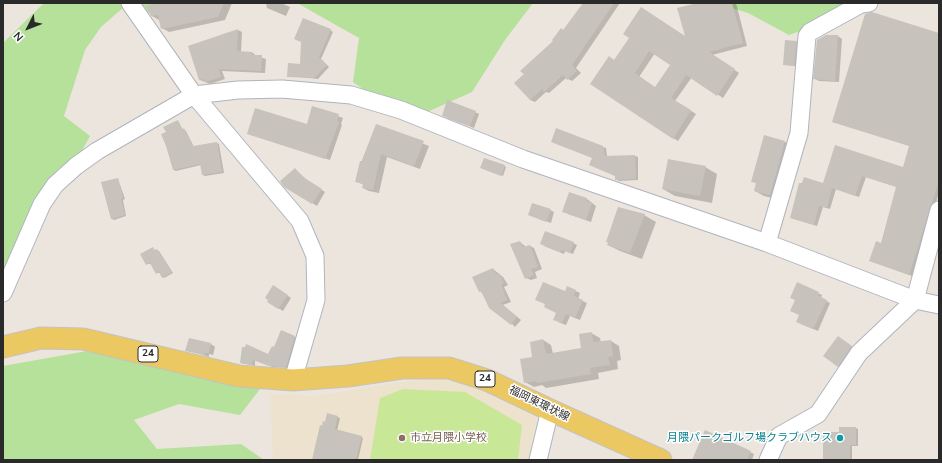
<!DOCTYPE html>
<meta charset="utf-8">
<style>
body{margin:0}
#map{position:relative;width:942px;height:463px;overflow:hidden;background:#ece5dd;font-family:"Nunito Sans",sans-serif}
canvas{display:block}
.frame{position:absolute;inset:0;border:4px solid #2a2a2a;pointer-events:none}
.north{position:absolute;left:8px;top:8px;width:40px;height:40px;-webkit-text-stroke:3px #fff;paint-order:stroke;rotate:228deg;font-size:11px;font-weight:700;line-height:16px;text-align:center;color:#2a2a2a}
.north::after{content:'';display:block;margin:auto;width:14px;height:18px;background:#2a2a2a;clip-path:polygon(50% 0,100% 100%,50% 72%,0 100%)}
</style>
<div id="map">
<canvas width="942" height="463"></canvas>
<div class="frame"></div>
<div class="north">N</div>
</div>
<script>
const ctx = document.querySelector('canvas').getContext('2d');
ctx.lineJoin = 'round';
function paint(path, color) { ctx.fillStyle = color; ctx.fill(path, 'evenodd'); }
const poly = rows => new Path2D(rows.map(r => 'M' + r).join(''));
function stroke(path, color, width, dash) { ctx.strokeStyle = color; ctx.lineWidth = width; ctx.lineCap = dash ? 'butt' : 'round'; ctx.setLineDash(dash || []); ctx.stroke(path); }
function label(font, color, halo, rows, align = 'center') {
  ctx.font = font + ' "Nunito Sans","Noto Sans JP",sans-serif'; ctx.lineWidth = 3; ctx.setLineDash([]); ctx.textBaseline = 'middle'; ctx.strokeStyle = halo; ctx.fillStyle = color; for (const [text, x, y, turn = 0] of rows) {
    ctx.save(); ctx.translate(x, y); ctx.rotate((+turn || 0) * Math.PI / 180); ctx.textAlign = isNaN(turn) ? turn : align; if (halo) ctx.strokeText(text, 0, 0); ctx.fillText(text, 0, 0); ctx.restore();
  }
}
paint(poly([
 [438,379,476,385,537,416,529,460,273,460,270,394,315,396,401,382]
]), '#ede2cd');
paint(poly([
 [44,3,157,3,154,14,125,6,101,27,85,50,64,116,90,136,3,295,3,43],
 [297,3,533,3,505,40,472,92,407,121,353,82,359,38],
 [716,3,842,3,823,23,789,35,748,13],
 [104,348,260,389,240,415,179,404,134,420,157,449,241,444,264,460,3,460,3,366]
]), '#b5e19b');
paint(poly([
 [403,389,465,392,522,425,518,460,370,460,380,398]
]), '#c8e897');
paint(poly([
 [163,3,232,3,225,20,169,32,162,28,159,20,152,16],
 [266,3,281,3,290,7,286,16,267,8],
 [584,3,620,3,576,68,581,73,572,81,566,78,549,93,546,92,535,102,530,100,564,31],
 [701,3,736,3,747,46,712,55,739,73,723,98,692,77,675,101,696,114,678,141,673,138,615,61,686,38],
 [655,53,672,65,655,88,639,77],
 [238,30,242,32,241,52,252,52,256,56,266,59,265,73,222,71,225,79,210,84,200,80,189,46],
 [330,30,333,32,321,59,329,67,318,79,288,76,301,65,302,42],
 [939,34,939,193,912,276,873,262,882,244,897,187,866,177,859,197,836,189,830,209,823,207,817,226,791,218,823,184,836,147,903,169,910,146,833,122],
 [838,36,842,39,839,82,819,81,815,79],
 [796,42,798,43,796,66,786,65,784,64],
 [313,107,343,118,341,124,342,125,330,160,248,134,307,125],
 [475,112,479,114,474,128,447,118],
 [178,121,183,130,186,131,194,147,217,143,219,144,224,173,205,176,203,175,201,165,176,171,174,170,167,132],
 [376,125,429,146,420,169,387,157,379,193,369,191,363,188,364,185,356,181,359,168],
 [765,136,785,142,793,147,779,200,764,196,755,191,757,184,752,181],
 [603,147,606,148,607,156,635,156,638,157,638,180,619,181,616,179,616,175,593,166],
 [504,166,506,167,503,176,483,168],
 [705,167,717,174,712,203,675,196,663,189],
 [295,169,308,181,325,192,317,206,285,186],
 [118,179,125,199,123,200,126,216,114,220,112,219],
 [570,193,587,199,596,206,591,222,568,214],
 [550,210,554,212,551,223,529,215],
 [644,215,656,222,642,259,620,251,608,245],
 [520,242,526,247,530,246,534,248,542,269,535,272,537,278,531,280,526,278],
 [573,243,577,245,573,254,565,251,564,254,544,246],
 [153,248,155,251,159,251,173,273,164,278,160,273,156,273,151,264,147,264],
 [493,269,503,277,508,285,504,287,511,302,503,305,521,320,515,327,480,291],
 [797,284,822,295,821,298,830,303,818,331,801,324],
 [274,286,291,298,283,311,268,302],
 [567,287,580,293,578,299,587,303,580,320,570,316,566,325,558,322],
 [281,331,297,338,288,368,272,367,255,360,255,366,241,363,269,355,274,348],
 [591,333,600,338,601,343,611,341,619,346,621,360,617,361,618,369,598,373,599,379,546,388,542,385,534,387,525,382,533,358,543,340,551,345,553,354,582,349],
 [843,340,855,349,842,368,838,366],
 [211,344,215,347,213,355,209,354,209,357,187,350],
 [328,414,340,418,337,431,363,438,358,460,313,460],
 [856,428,858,429,858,446,852,446,852,459,824,458,840,433],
 [750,452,754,454,752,460,693,460]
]), '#0003');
paint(poly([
 [156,3,224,3,218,17,161,29,158,15,151,16,146,6],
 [583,3,614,3,572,65,577,71,567,80,563,75,544,92,542,89,530,100,514,83,524,74,520,71,553,41,552,40,561,28,563,30],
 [697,3,732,3,743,43,709,52,735,69,717,96,686,75,671,98,691,110,673,139,590,84,609,56,614,60,629,38,623,34,641,7,685,36,677,8],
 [649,51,670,65,655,87,635,73],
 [872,12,939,33,939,181,909,275,869,261,876,241,881,243,896,187,862,176,855,196,832,188,827,208,819,206,814,225,790,218,799,183,802,183,804,177,823,183,835,145,903,167,909,146,832,122,865,14],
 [303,18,331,29,319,57,327,65,314,78,287,77,288,63,300,64,301,42,294,39],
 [238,29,237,51,252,52,252,55,262,55,261,71,219,69,221,77,205,82,204,79,199,80,188,46],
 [826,35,838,35,835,81,813,79,817,40],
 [785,40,797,41,794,66,783,65],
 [447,100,476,111,470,126,442,116],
 [312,106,339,114,337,121,339,122,325,159,247,134,255,108,307,124],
 [178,120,182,130,184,128,193,146,217,142,222,172,202,175,200,164,173,170,166,146,161,134,166,132,163,127],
 [376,124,424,141,414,166,381,154,373,190,362,188,363,184,355,182,360,161,362,161],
 [556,128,603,146,605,156,635,155,636,179,615,180,615,176,589,165,592,158,551,142],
 [764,135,785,141,770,195,754,191,756,183,751,182],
 [484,158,505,165,501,176,480,168],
 [668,159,706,166,700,196,662,189],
 [295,168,303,177,322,189,312,204,284,187,280,181],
 [118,178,123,198,121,199,125,215,111,219,101,182],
 [569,192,587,198,586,201,592,203,586,220,562,212],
 [532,203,551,209,546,222,528,215],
 [618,207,645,214,630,253,607,245,608,242,606,242],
 [545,231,574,242,570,253,561,250,560,252,540,244],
 [520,241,523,247,530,245,538,267,531,269,534,275,525,279,510,244],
 [153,247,154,250,157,249,172,272,162,278,159,272,156,274,150,263,146,265,140,254],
 [493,268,496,274,499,273,504,283,501,284,507,300,500,303,517,317,511,325,489,308,481,291,479,292,472,277],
 [543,282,565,291,567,286,576,290,574,296,583,300,575,318,566,314,562,323,553,320,556,313,544,307,545,304,535,300],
 [797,282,819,292,817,295,827,300,813,329,796,322,799,315,790,311,795,300,790,298],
 [273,285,288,295,278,309,267,302,268,300,265,298],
 [281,330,295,336,286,367,269,366,253,360,252,365,240,363,242,347,245,347,246,344,268,354,272,346,274,347],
 [592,332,593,342,611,340,613,356,608,357,610,365,590,368,591,374,537,383,536,381,524,383,520,359,532,357,530,342,543,339,546,354,581,348,579,334],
 [838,336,852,346,838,367,823,356],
 [189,338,211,343,209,353,205,353,204,355,185,351],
 [327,413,338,416,335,429,362,436,356,460,312,460,320,425,322,426,323,421,325,422],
 [839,427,856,427,856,445,850,445,850,459,823,459,823,432,839,432],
 [705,430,751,451,747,460,692,460]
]), '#c7c2bc');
const minor = poly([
 [130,3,194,95,300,221,315,256,316,300,293,380],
 [767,243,799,133,807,36,810,32,861,4,869,3],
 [3,293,42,204,55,185,76,166,97,151,194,95,238,90,282,89,351,95,401,110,523,159,767,243,915,300,939,305],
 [538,460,550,410],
 [768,460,779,436,818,414,859,353,915,300,939,210]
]);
const major = poly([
 [3,347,41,338,83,339,239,376,293,380,348,376,402,368,449,368,487,380,550,410,661,460]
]);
stroke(minor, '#b0b4be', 19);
stroke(major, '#c3c3c3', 23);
stroke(minor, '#fff', 17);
stroke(major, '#ecc862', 21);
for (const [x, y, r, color] of [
 [402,438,4,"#8d6e63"],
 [840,438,4,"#0f9aa8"]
]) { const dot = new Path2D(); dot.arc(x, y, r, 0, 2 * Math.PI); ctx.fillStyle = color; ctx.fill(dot); stroke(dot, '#fff', 1.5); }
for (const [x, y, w] of [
 [148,354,20],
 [485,379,20]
]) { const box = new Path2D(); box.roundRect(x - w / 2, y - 8, w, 16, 3); ctx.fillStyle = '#fff'; ctx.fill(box); stroke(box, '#2a2a2a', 1); }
label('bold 10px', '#2a2a2a', null, [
 ["24",148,354],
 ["24",485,379]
]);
label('11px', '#2a2a2a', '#fff', [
 ["福岡東環状線",539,404,26]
]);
label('11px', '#785e54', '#fff', [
 ["市立月隈小学校",410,438]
], 'left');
label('11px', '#0d838f', '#fff', [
 ["月隈パークゴルフ場クラブハウス",832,438]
], 'right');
</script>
